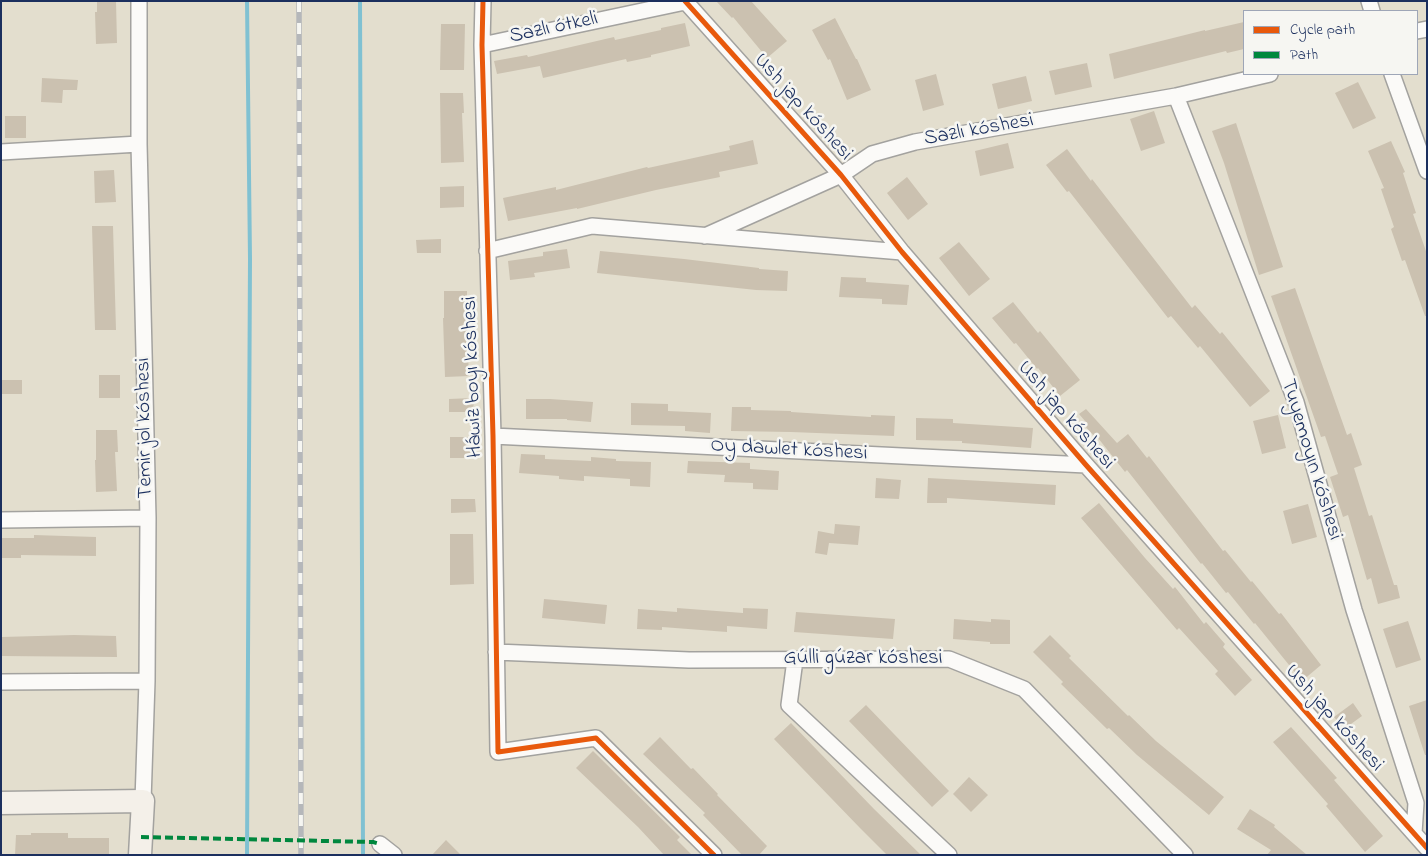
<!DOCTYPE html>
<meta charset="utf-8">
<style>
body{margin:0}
#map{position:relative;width:1428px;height:856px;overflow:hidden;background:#e3dece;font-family:"Indie Flower",sans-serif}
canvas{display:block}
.frame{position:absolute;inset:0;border:2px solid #1b2f5e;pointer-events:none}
.legend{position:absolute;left:1243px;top:10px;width:175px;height:65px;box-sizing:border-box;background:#f6f6f2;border:1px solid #9ea6b7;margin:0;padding:6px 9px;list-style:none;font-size:15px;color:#1b2f5e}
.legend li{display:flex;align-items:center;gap:10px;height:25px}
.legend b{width:25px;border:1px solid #9ea6b7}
</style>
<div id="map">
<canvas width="1428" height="856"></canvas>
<div class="frame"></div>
<ul class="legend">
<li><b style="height:6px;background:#e8590c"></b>Cycle path</li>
<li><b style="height:6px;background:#00873e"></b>Path</li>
</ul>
</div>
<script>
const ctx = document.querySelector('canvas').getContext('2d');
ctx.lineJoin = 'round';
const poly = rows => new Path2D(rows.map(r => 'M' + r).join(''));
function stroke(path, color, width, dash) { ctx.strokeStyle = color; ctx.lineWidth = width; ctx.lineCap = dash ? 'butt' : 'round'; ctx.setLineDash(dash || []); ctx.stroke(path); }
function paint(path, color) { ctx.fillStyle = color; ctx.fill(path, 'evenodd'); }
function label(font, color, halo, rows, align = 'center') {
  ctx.font = font + ' "Indie Flower",sans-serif'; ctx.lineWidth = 5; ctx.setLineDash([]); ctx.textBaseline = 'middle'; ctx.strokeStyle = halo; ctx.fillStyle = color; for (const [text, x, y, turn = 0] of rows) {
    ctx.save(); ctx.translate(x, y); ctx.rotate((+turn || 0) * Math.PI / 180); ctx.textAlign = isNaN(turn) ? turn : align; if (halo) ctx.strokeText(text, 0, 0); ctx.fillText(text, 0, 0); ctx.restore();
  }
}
stroke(poly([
 [247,1,250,259,247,855],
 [360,1,363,855]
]), '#80c1d2', 4);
paint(poly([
 [97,1,116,1,117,43,96,44,95,12,97,12],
 [716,1,751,1,787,41,767,58,733,17,732,18],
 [835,18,856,59,857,59,871,90,847,100,830,59,828,60,812,30],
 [1244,22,1244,49,1227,53,1226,51,1114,79,1109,54,1205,30,1205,31],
 [685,23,690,46,651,55,651,57,627,62,626,59,543,78,540,66,497,74,494,61,527,55,528,57,614,37,615,40,661,30,661,28],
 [441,24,465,24,464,70,440,70],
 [1087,63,1092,87,1055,95,1049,71],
 [936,74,944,105,923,111,915,80],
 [1026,76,1032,101,998,109,992,84],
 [42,78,78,80,77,90,63,90,62,103,41,102],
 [1358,82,1376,118,1353,129,1335,93],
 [440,93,463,93,464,113,462,113,464,162,441,163],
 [1154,111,1165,143,1141,151,1130,119],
 [5,116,26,116,26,138,5,138],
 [1236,123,1283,267,1259,275,1224,163,1212,131],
 [753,140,758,164,719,172,720,177,656,190,577,209,577,208,508,221,503,198,556,187,556,190,647,167,648,168,730,150,729,146],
 [1391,141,1405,172,1403,173,1416,213,1413,214,1427,254,1427,316,1425,316,1405,260,1402,261,1391,229,1394,227,1381,189,1384,188,1368,151],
 [1008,143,1014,168,980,176,975,151],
 [1067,149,1091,181,1092,179,1192,308,1195,305,1220,334,1222,332,1270,391,1250,407,1200,346,1198,348,1171,316,1168,318,1069,191,1067,192,1046,165],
 [114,170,116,202,95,203,94,171],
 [907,177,928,204,908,220,887,193],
 [464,186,464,207,440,208,440,187],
 [92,226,113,226,116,330,95,330],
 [441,239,441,253,417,253,416,240],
 [959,242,990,279,969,296,939,258],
 [567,249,570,268,534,273,535,277,510,280,508,261,543,256,543,252],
 [600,251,684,259,759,268,759,269,788,271,787,291,756,290,597,273],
 [841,277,866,278,866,282,909,285,907,305,882,304,882,299,839,297],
 [1295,288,1347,435,1351,433,1362,465,1354,468,1369,516,1372,515,1394,585,1397,585,1400,598,1378,604,1371,578,1367,580,1348,515,1343,517,1330,477,1338,474,1325,436,1321,437,1271,296],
 [444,291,467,291,467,311,466,311,469,376,445,377,443,318,444,318],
 [1013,302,1038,333,1040,331,1080,380,1060,396,1038,368,1037,369,1016,343,1014,344,992,318],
 [99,375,120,375,120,398,99,398],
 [1,380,22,380,22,394,2,394],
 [473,398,474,412,449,412,449,399],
 [526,399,550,399,593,402,591,422,567,420,567,419,526,419],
 [631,403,668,404,668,411,711,413,710,433,685,431,685,426,631,425],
 [732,407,751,407,751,410,791,411,791,412,871,417,871,415,895,416,894,436,791,432,731,431],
 [1086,409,1117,443,1128,434,1147,458,1149,456,1223,551,1225,550,1251,582,1252,581,1279,614,1281,613,1321,665,1302,681,1255,623,1254,624,1228,592,1226,593,1202,563,1201,564,1127,470,1125,472,1098,438,1097,439,1082,423,1085,421,1079,414],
 [1278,415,1286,448,1262,454,1253,421],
 [916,418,953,419,953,423,1033,428,1031,448,962,443,962,441,916,440],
 [96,430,117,430,118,452,115,452,117,491,96,492,95,460,96,460],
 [450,437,473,437,473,458,450,458],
 [521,454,545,455,545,459,591,461,591,457,616,459,616,461,651,462,650,487,630,486,630,479,584,476,584,481,559,479,559,476,519,473],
 [688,461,750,463,750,469,779,471,778,490,753,489,753,483,724,482,725,475,687,473],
 [876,478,901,480,899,499,875,498],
 [928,478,1056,485,1055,505,947,498,947,503,927,503],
 [451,499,475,499,476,512,451,513],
 [1099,503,1145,558,1173,589,1175,587,1204,624,1206,622,1225,644,1223,647,1252,680,1235,696,1215,674,1218,671,1179,628,1177,630,1081,518],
 [1308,504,1317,537,1292,544,1283,511],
 [835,524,860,526,858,545,829,543,827,555,815,553,818,531,834,534],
 [450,534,473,534,474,584,450,585],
 [34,535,96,537,96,556,21,555,21,558,1,558,1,538,34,538],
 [544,599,607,605,605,624,542,618],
 [677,608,743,613,743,608,768,609,767,629,727,626,727,632,662,627,662,630,637,629,638,609,677,612],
 [796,612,895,619,893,639,794,632],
 [954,619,991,622,991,619,1010,620,1010,644,990,644,990,642,953,639],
 [1408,621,1421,660,1396,668,1383,629],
 [74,635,116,636,117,657,2,656,2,637],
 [1050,635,1071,656,1069,658,1128,716,1129,715,1156,741,1224,797,1209,815,1137,755,1109,728,1107,729,1061,684,1063,682,1033,652],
 [1427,700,1427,755,1425,755,1409,706],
 [1353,703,1362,716,1344,729,1334,717],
 [866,705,949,791,932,807,849,721],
 [791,723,874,809,921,855,887,855,860,828,774,739],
 [1291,727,1337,778,1334,780,1383,836,1365,852,1326,806,1328,804,1273,742],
 [660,737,691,769,693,768,718,794,717,795,767,846,759,855,742,855,703,815,705,813,643,754],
 [593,751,680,837,677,840,692,855,664,855,638,827,576,768],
 [969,777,988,795,971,812,953,794],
 [1250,809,1275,825,1274,827,1307,855,1267,855,1271,850,1237,829],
 [31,833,68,833,68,838,109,838,109,855,15,855,16,835,31,835],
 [446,840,461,855,432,855]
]), '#cbc1b0');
const street = poly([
 [139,1,139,144,148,518,147,681,143,801],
 [483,1,482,45,493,436,498,752,596,738,714,855],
 [685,1,841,175,902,252,1086,465,1427,848],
 [1369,1,1372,11],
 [1417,31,1427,29],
 [482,45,685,2],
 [1392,74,1427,171],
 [1176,96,1296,402,1354,610,1416,803,1414,833],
 [1,152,139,144],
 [705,236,841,175,872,154,915,142,1176,96,1270,74],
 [487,251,592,226,902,252],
 [493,436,1086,465],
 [1,520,148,518],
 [496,652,689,660,949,659,1024,689,1185,855],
 [795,660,789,705,949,855],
 [1,682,147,681],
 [380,844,394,855]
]);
const secondary = poly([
 [1,803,143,801,140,855]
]);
stroke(street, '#a3a29f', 18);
stroke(secondary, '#a3a29f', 25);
stroke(street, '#fbfaf8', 15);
stroke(secondary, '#f4f0e9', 22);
const rail = poly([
 [299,1,301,855]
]);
stroke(rail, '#b5b7ba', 5.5);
stroke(rail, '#f6f6f2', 4, [11]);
stroke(poly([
 [141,837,373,842,380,844]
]), '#00873e', 4, [8, 4]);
stroke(poly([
 [483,1,482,45,493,436,498,752,596,738,714,855],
 [685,1,841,175,902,252,1086,465,1427,848]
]), '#e8590c', 5);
label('21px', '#1b2f5e', '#f6f6f2', [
 ["Sazlı ótkeli",554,29,-12],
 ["Ush jap kóshesi",802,108,48],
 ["Sazlı kóshesi",979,131,-10],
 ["Háwiz boyı kóshesi",474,377,-92],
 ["Ush jap kóshesi",1065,416,49],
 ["Temir jol kóshesi",146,428,-91],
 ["Oy dawlet kóshesi",789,451,3],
 ["Tuyemoyın kóshesi",1310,460,73],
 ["Gúlli gúzar kóshesi",863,660],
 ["Ush jap kóshesi",1333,719,48]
]);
</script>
